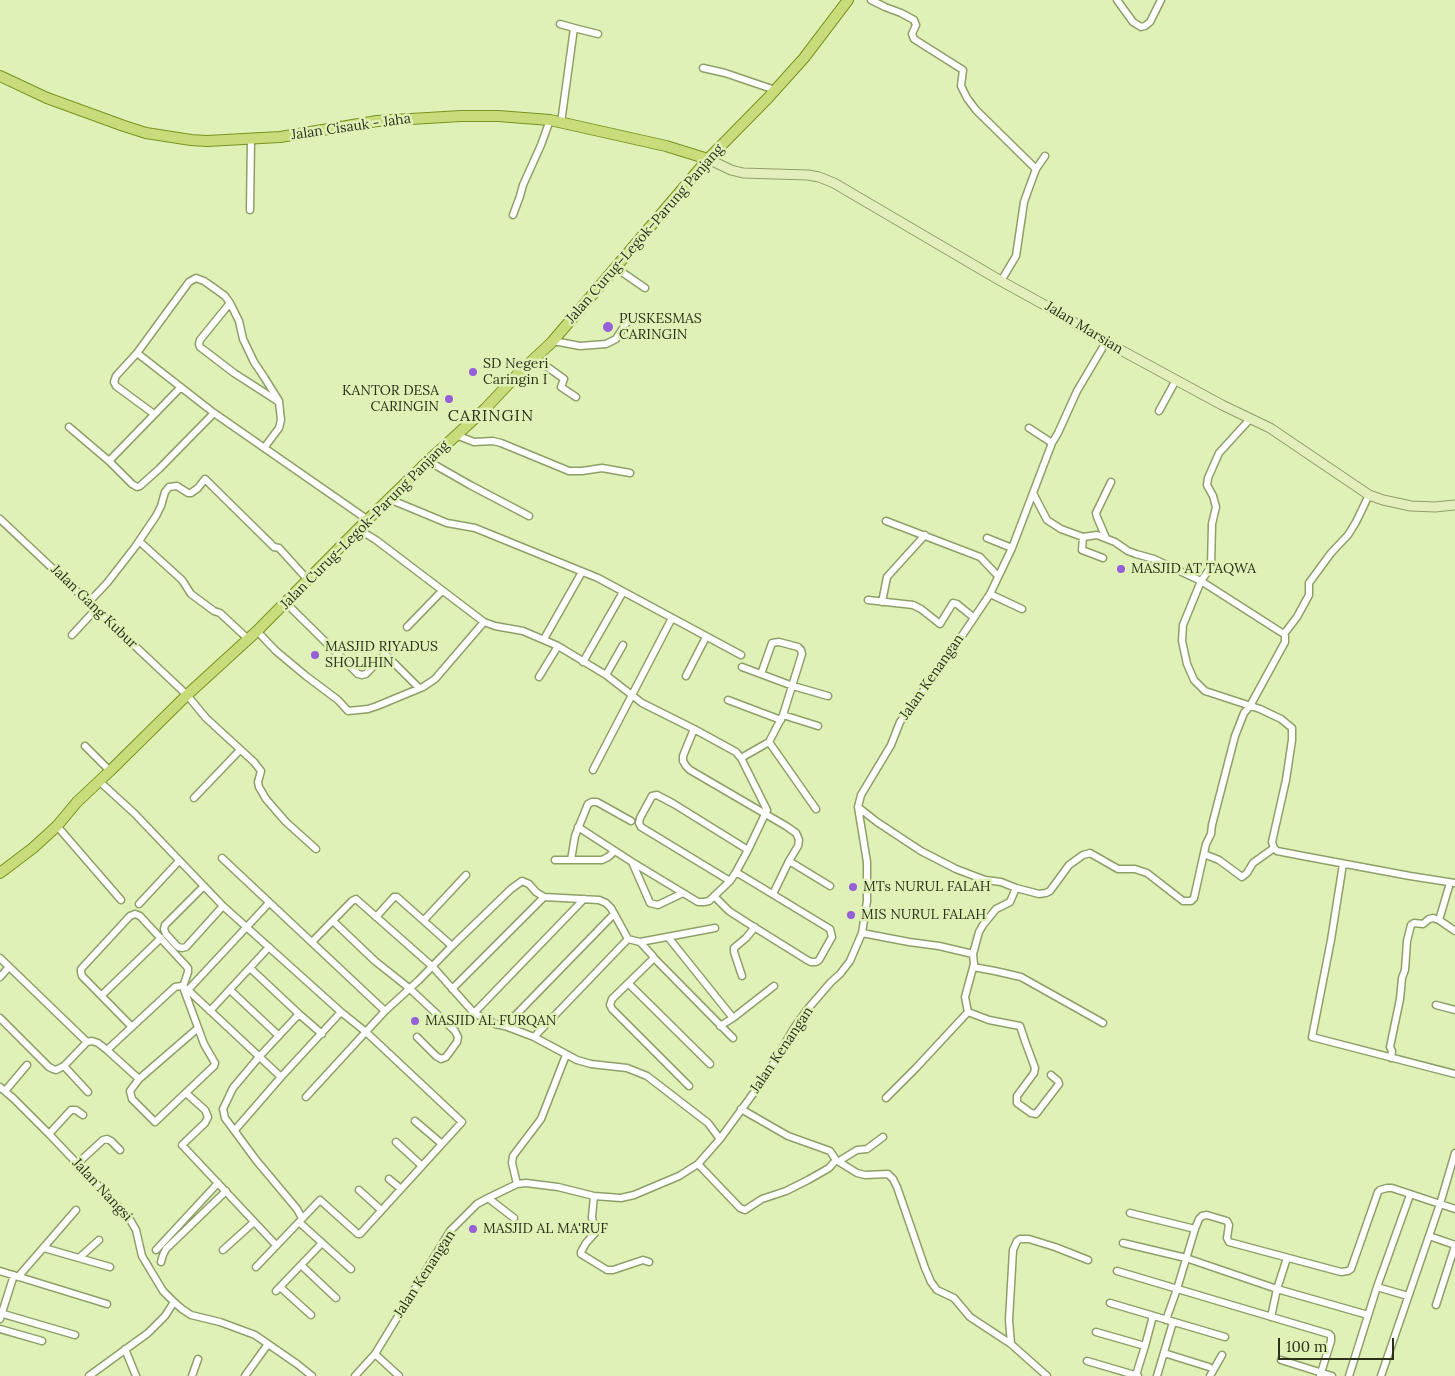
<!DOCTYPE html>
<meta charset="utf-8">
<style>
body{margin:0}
#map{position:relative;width:1455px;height:1376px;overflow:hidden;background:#dff1b6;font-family:Lora,serif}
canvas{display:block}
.scale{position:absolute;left:1278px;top:1338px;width:116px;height:22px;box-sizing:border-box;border:2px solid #2b321b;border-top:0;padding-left:6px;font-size:15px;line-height:18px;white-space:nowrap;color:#2b321b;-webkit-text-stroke:4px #dff1b6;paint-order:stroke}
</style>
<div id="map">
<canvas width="1455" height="1376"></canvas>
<div class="scale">100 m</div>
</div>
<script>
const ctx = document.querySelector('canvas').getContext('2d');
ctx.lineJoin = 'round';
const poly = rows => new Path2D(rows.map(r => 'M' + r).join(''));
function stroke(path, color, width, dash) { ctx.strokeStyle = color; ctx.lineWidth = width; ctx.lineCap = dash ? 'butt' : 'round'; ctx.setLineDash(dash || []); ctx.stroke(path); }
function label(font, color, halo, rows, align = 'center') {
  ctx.font = font + ' Lora,serif'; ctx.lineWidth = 5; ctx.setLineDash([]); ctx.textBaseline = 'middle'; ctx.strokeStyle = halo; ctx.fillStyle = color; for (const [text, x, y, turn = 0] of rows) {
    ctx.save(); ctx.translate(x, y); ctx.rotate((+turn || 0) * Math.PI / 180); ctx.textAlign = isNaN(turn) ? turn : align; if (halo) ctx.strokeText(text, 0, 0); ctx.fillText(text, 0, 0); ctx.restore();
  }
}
const street = poly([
 [871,0,885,7,901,13,914,20,916,25,912,34,914,39,963,70,961,86,967,98,976,110,1036,169],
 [1117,0,1133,22,1141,27,1145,26,1150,22,1161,0],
 [560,24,574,28],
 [703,68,725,73,775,90],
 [561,123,574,28,598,34],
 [250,210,251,139],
 [513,215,520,196,523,185,541,145,550,120],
 [616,268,645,288],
 [1001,281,1016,256,1024,202,1029,188,1036,169,1045,156],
 [230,303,239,321,243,339,254,362,264,377,279,401],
 [552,342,559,342,580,346,606,344,616,339,627,322],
 [137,353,116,376,114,382,116,386,154,414],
 [535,358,564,379,561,387,576,397],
 [1159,411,1176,380],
 [1251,418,1219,453,1208,478,1207,485,1213,496,1216,507,1212,524,1211,567,1201,581,1183,625,1182,641,1187,664,1194,680,1205,691,1260,709,1281,719,1292,728,1292,740,1286,780,1272,842,1274,848,1277,851,1303,856,1410,876,1455,883],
 [69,427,109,461,180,388],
 [1029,428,1052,443],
 [456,435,474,442,493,441,501,443,569,471,582,471,602,468,630,473],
 [264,448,279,428,281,420,279,402,234,373,200,347,199,344,200,340,230,303,225,296,214,288,204,281,196,278,189,282,137,353,214,413,368,520],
 [109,461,132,484,137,487,140,486,159,469,214,413],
 [428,461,470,485,529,516],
 [389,499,447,523,475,528,598,578,741,655],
 [0,519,187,695,206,718,254,762,261,771,258,782,259,787,266,799,286,822,316,849],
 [886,521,980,557,998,576],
 [358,529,376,540,484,622,495,626,523,631,558,646,606,675,642,703,694,729,683,756,683,761,686,766,690,770,786,826,796,833,797,835,799,840,798,846,789,861,773,894],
 [1083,537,1082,550,1103,558],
 [987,538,1012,548],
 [1106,538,1097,517,1096,513,1111,482],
 [139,541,182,580,191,594,214,611,220,613,248,639],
 [990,594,1022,609],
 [868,600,913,605,921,609,940,624,953,603,957,604,973,617],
 [89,602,107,583,135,547,156,516,161,506,165,492,169,487,177,486,188,493,191,493,198,488,205,479,274,547,279,548,308,580],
 [285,602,358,674,362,675,366,674,383,656,387,656,419,688],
 [882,602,887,577,925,535],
 [407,627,442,591],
 [257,631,276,651,306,676,338,700,348,711,368,709,377,706,423,687,435,679,484,622],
 [1284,634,1297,617,1309,595,1309,583,1331,553,1348,535,1356,522,1369,495],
 [72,635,96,609],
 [544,639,582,572],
 [583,662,623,592],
 [742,667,793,686,828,696],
 [761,674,772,643,779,642,798,647,801,650,802,654,783,715,769,742,816,809],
 [606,675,623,645],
 [686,676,706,637],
 [539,677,558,646],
 [728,700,781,720],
 [783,715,818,726],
 [85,746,110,771],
 [741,758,769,742],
 [593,770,672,618],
 [99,781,134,813,223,906,341,1012,366,1032,462,1122,360,1234,358,1234,320,1200,256,1267],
 [194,798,240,750],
 [858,807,877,822,921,851,956,869,985,880,1001,882,1016,888,1039,894,1046,893,1050,891,1069,865,1083,855,1090,853,1118,869,1135,869,1147,873,1183,901,1191,901,1194,898,1206,844,1211,834,1212,825,1235,736,1244,713,1250,706,1285,642,1285,636,1284,634,1276,629,1201,581,1154,559,1136,554,1128,551,1115,542,1097,535,1083,537,1061,529,1047,520,1033,493],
 [57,826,121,900],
 [578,827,632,862,698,902,704,902,709,901,730,881,736,872,748,850,767,810,741,758,736,752,694,729],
 [615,851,608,857,602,860,571,860,575,836,588,804,592,802,597,802,631,821],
 [1204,854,1219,860,1242,877,1247,873,1253,863,1274,848],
 [222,858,385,1011],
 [555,860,571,860],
 [789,861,830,886],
 [632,862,650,903,658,905,683,893],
 [1343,864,1331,940,1312,1037,1455,1074],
 [730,881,641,827,639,823,640,818,652,796,657,795,674,804,748,850],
 [204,886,165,925,164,929,166,934,178,947,182,948,186,947,223,906],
 [714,896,729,911,746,922,807,960,811,962,816,962,819,960,832,937,830,929,736,872],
 [139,904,179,861],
 [376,917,394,897,397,897,452,946],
 [424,920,466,875],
 [1439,920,1450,883],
 [333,921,375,961,409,988,455,1031,458,1037,457,1042,446,1057,441,1059,436,1056,417,1037],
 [862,933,909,942,939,946,973,954,974,964,965,997,968,1012,989,1020,1020,1026,1025,1041,1035,1068,1034,1073,1017,1096,1017,1103,1031,1113,1036,1114,1059,1084,1058,1081,1051,1075],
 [668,937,733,1018],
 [312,942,352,901,356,899,433,967,474,1013,584,899],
 [640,942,715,928],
 [973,954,979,932,983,925,996,909,1010,902,1016,888],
 [0,958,87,1042],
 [654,958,612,999,610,1005,612,1009,689,1086],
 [973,967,995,971,1021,977,1103,1023],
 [250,968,299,1014,322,1034],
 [742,976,734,952,734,948,746,938,755,927],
 [0,977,9,967],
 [629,984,710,1064],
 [452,989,544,897],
 [188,990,269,903],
 [230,990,279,1036],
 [102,995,161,938],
 [1436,1005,1455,1010],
 [210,1011,269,947],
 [474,1013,495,1024,505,1026,534,1037,577,1060,591,1064,627,1068,647,1076,708,1123,720,1139],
 [299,1014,259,1057,233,1088,223,1109,225,1118,256,1160,297,1209,302,1218],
 [0,1018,49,1067,53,1069,56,1070,64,1066,87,1042,92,1041,98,1043,107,1050,139,1079],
 [505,1026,614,914],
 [720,1026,733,1018,774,986],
 [132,1027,82,976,81,972,81,969,130,916,135,914,140,916,188,968,188,972,183,987,204,1044,215,1063,214,1066,155,1122,132,1099,130,1091,139,1079,198,1028],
 [534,1037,628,939],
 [107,1050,175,987,181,986,188,990,281,1077],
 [1391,1058,1392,1051,1390,1047,1400,999,1402,978,1405,970,1407,941,1411,925,1414,923,1423,924,1429,919,1433,918,1439,920,1455,931],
 [64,1066,88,1092],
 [0,1087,13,1098,49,1134,129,1218,136,1230,142,1256,163,1291,174,1302,182,1309,191,1315,220,1322,255,1335,297,1364,312,1376],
 [5,1091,27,1065],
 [186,1093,205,1110,208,1117,205,1123,182,1145,276,1245],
 [306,1097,385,1011,419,980,452,946,511,889,522,881,529,884,536,892,544,897,599,900,606,903,611,908,628,939,640,942,652,955,654,958,733,1038],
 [886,1098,916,1068,968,1012],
 [741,1109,788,1136,830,1151,836,1160,857,1173,865,1175,888,1174,893,1179,897,1187,925,1268,931,1282,937,1290,954,1298,970,1317,1011,1344,1047,1376],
 [415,1121,442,1144],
 [235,1130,281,1077,341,1012],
 [49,1134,71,1110,76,1110,83,1115],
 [396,1142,422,1166],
 [839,1161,857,1150,867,1149,883,1137],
 [78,1163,103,1140,107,1139,111,1141,120,1150],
 [698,1164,740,1208,745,1210,762,1199,786,1191,808,1180,829,1168,836,1160],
 [389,1179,401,1189],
 [517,1184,512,1163,513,1156,541,1119,566,1055],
 [359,1190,381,1210],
 [594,1196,592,1217,593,1222,596,1229,595,1233,586,1243,581,1252,581,1254,607,1270,613,1270,643,1260,649,1262],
 [488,1198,514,1218],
 [1130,1213,1195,1229],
 [299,1222,351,1269],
 [1429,1236,1455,1245],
 [1123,1243,1186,1258,1277,1289,1368,1315],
 [44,1248,110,1267],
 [156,1250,218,1183],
 [223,1250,254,1222],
 [79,1258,99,1240],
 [161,1262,163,1255,166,1249,226,1191],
 [301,1265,336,1298],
 [0,1271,107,1304],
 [1117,1271,1329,1334,1331,1336,1331,1341,1320,1376],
 [18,1277,76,1210],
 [280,1287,311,1315],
 [1377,1287,1408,1296],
 [276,1291,322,1243],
 [1110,1303,1225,1337],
 [1436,1305,1455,1246],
 [0,1313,75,1335],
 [1271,1317,1277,1289,1287,1258],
 [0,1319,14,1275],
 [1166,1320,1177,1289,1195,1229,1199,1219,1202,1216,1207,1215,1227,1221,1229,1225,1227,1238,1229,1242,1341,1272,1348,1271,1351,1269,1378,1192,1380,1190,1387,1188,1392,1188,1455,1209],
 [0,1329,42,1341],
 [1096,1332,1145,1346],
 [1011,1344,1009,1320,1013,1250,1017,1241,1020,1239,1029,1239,1055,1247,1088,1260],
 [125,1349,136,1376],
 [1164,1353,1209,1367],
 [375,1354,399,1376],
 [1281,1360,1332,1376],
 [1087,1361,1138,1376],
 [1136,1375,1145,1346,1153,1316],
 [89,1376,148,1333,165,1316,174,1302],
 [192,1376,198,1359],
 [245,1376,268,1344],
 [355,1376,375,1354,450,1231,477,1204,488,1198,517,1184,526,1183,558,1187,594,1196,621,1198,634,1195,679,1176,698,1164,720,1139,766,1076,794,1028,806,1011,831,982,840,974,850,961,862,933,867,901,867,862,858,807,861,795,891,745,900,722,941,667,990,594,1012,548,1052,443,1058,433,1077,391,1106,342],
 [1157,1376,1173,1322],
 [1210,1376,1222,1355],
 [1349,1376,1377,1287,1410,1195],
 [1381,1376,1440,1204,1455,1153]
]);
const secondary = poly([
 [708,159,731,170,743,173,808,175,819,177,834,183,1001,281,1050,308,1106,342,1222,405,1270,428,1369,495,1383,500,1411,506,1435,507,1455,505]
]);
const primary = poly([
 [0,76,47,98,124,126,146,133,191,140,207,141,280,137,377,121,461,116,498,116,550,120,666,146,708,159],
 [0,873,33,848,57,826,77,802,110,771,187,695,257,631,358,529,428,461,485,409,517,375,552,342,708,159,768,98,804,58,848,0]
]);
stroke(street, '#8f9f68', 9);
stroke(secondary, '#8f9f68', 11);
stroke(primary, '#799220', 12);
stroke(street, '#fff', 6);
stroke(secondary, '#e3eebd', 9);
stroke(primary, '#c8dc7b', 10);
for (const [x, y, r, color] of [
 [608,327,6,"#955fd8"],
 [473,372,5,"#955fd8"],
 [449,399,5,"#955fd8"],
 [1121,569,5,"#955fd8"],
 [315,655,5,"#955fd8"],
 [853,887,5,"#955fd8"],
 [851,915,5,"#955fd8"],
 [415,1021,5,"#955fd8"],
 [473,1229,5,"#955fd8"]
]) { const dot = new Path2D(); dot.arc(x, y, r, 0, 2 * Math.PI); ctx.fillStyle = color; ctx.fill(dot); stroke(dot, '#dff1b6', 2); }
label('14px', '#2b321b', '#dff1b6', [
 ["Jalan Cisauk - Jaha",351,127,-8],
 ["Jalan Curug–Legok–Parung Panjang",645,234,-49],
 ["Jalan Marsian",1084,328,31],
 ["Jalan Curug–Legok–Parung Panjang",365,525,-45],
 ["Jalan Gang Kubur",94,607,44],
 ["Jalan Kenangan",932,677,-55],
 ["Jalan Kenangan",782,1050,-56],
 ["Jalan Nangsi",102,1190,47],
 ["Jalan Kenangan",425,1274,-57]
]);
label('14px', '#2b321b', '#dff1b6', [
 ["PUSKESMAS",619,319],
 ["CARINGIN",619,335],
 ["SD Negeri",483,364],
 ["Caringin I",483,380],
 ["KANTOR DESA",439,391,"right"],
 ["CARINGIN",439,407,"right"],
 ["MASJID AT TAQWA",1131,569],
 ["MASJID RIYADUS",325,647],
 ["SHOLIHIN",325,663],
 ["MTs NURUL FALAH",863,887],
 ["MIS NURUL FALAH",861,915],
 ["MASJID AL FURQAN",425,1021],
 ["MASJID AL MA'RUF",483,1229]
], 'left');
ctx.letterSpacing = '1px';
label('16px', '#2b321b', '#dff1b6', [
 ["CARINGIN",491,416]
]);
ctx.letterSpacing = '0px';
</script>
